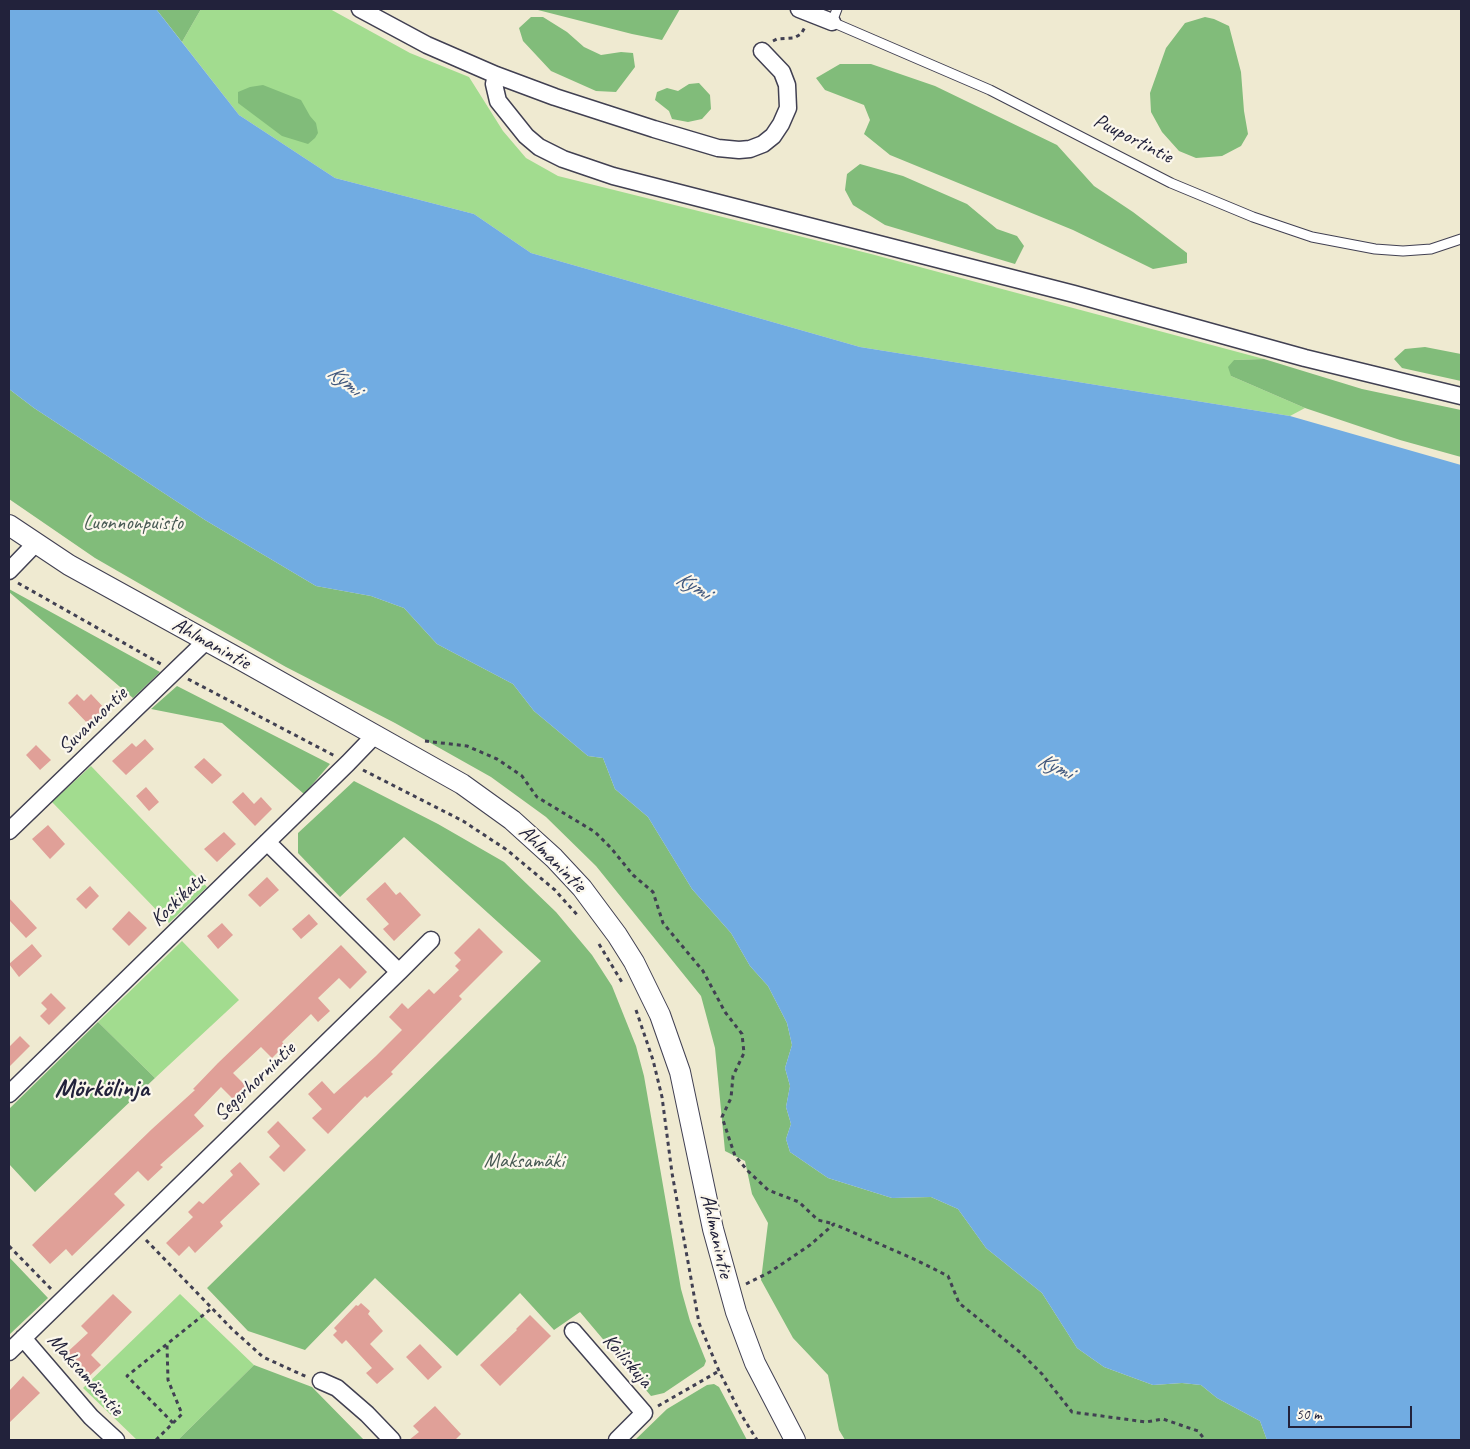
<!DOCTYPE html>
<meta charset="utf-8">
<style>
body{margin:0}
#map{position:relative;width:1470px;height:1449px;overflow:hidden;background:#efead1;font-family:Caveat,sans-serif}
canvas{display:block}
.frame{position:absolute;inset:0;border:10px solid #22223b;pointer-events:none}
.scale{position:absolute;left:1288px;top:1406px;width:124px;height:22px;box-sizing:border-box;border:2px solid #22223b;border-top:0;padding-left:6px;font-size:15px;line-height:18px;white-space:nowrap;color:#22223b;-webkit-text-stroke:4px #fbf7ec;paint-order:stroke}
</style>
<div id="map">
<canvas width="1470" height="1449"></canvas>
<div class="frame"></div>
<div class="scale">50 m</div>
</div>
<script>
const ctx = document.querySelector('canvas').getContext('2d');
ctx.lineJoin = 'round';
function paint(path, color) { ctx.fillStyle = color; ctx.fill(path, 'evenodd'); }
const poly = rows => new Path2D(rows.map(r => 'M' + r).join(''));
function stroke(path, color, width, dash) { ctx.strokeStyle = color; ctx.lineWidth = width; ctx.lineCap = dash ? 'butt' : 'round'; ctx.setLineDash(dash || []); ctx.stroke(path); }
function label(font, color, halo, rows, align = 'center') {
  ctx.font = font + ' Caveat,sans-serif'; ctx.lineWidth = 4.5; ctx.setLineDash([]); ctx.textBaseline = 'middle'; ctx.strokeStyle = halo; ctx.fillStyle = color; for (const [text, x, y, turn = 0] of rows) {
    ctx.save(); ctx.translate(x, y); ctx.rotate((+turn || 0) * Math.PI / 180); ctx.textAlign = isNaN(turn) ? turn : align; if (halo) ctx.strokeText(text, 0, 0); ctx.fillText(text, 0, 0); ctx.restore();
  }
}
paint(poly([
 [201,9,330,9,410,53,469,77,503,131,526,158,558,176,871,254,1264,359,1234,360,1231,376,1305,408,1290,416,860,347,531,253,474,214,335,178,239,115,182,42],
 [91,766,207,887,169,923,52,802],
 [182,941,239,1000,155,1078,98,1022],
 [180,1294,254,1365,178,1440,137,1440,83,1388]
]), '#a2dc8f');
paint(poly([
 [156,9,201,9,182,42],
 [534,9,680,9,662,40,632,34],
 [531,17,543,17,567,32,584,47,601,55,621,52,633,53,635,67,616,92,596,91,551,71,523,41,519,28],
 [1205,17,1214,19,1229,26,1241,72,1244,111,1248,134,1241,146,1222,156,1196,158,1179,151,1162,132,1151,112,1150,93,1166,48,1185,23],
 [840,64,871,64,935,86,1057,145,1094,186,1133,212,1187,253,1187,263,1153,269,1073,230,890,155,864,134,870,120,864,105,825,90,816,78],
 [699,83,710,95,711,109,702,119,688,122,672,119,669,111,655,100,657,92,667,88,678,91,689,84],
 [263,85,301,100,310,116,316,123,318,133,315,138,308,144,282,136,238,103,238,92,250,87],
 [860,164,903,176,967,204,997,229,1017,236,1024,246,1015,264,885,225,853,205,845,190,847,174],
 [1425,347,1461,354,1461,381,1402,368,1394,359,1405,349],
 [1264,359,1362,389,1461,410,1461,457,1400,440,1305,408,1231,376,1228,367,1234,360],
 [9,389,34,408,205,520,316,586,371,596,404,608,437,644,513,684,534,711,588,756,603,758,615,789,648,817,692,889,731,933,750,966,768,986,787,1023,792,1045,785,1068,790,1086,786,1107,791,1124,786,1139,790,1152,828,1178,892,1198,931,1197,958,1209,986,1248,1042,1293,1077,1348,1104,1367,1153,1385,1182,1383,1201,1385,1217,1398,1260,1421,1267,1440,845,1440,839,1430,828,1375,793,1338,761,1280,768,1223,752,1194,745,1161,725,1151,715,1048,701,996,596,866,546,817,491,777,395,723,286,667,187,611,95,558,9,499],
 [9,589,160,672,133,698,9,592],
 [177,686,330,764,304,794,222,723,151,709],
 [354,781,438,824,504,862,556,912,592,955,612,986,636,1046,644,1076,681,1289,690,1321,706,1361,704,1366,664,1393,651,1396,580,1312,554,1330,520,1293,457,1356,375,1278,305,1350,248,1331,207,1288,541,961,404,837,340,897,298,853,298,833],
 [98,1022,155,1078,35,1192,9,1164,9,1109],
 [9,1257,48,1298,9,1335],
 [254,1365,312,1387,364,1440,178,1440],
 [714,1384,719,1387,747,1440,635,1440,667,1409,707,1385]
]), '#81bc7a');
paint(poly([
 [9,9,156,9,239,115,335,178,474,214,531,253,860,347,1290,416,1461,465,1461,1440,1267,1440,1260,1421,1217,1398,1201,1385,1182,1383,1153,1385,1104,1367,1077,1348,1042,1293,986,1248,958,1209,931,1197,892,1198,828,1178,790,1152,786,1139,791,1124,786,1107,790,1086,785,1068,792,1045,787,1023,768,986,750,966,731,933,692,889,648,817,615,789,603,758,588,756,534,711,513,684,437,644,404,608,371,596,316,586,205,520,34,408,9,389]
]), '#71ace2');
paint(poly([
 [77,694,84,701,91,694,107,711,91,727,68,703],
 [145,739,154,749,126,775,112,761,132,743,136,747],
 [36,745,51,760,40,770,26,755],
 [204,758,222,775,212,784,194,767],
 [146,787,159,802,149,811,136,796],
 [243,792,254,804,261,797,272,809,255,826,232,802],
 [48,825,65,844,50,859,32,839],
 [224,832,236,844,217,862,204,849],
 [267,877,279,890,260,907,248,895],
 [385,882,396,895,400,892,421,915,394,941,383,929,389,924,366,899],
 [90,886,99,896,86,909,76,899],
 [9,898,37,928,26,938,9,920],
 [129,911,147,928,129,946,112,929],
 [309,914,318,924,301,939,292,929],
 [222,923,233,935,218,949,207,936],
 [479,928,503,952,459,996,462,999,391,1072,393,1074,367,1098,365,1096,328,1134,312,1118,322,1109,308,1094,322,1081,334,1094,376,1056,402,1030,389,1017,402,1003,408,1009,429,989,434,994,459,970,455,966,461,960,454,953],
 [32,944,42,956,19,977,9,964],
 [341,945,367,972,350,989,339,978,318,998,330,1011,318,1022,311,1014,282,1042,285,1045,272,1058,261,1047,233,1073,246,1086,233,1099,221,1087,194,1115,204,1126,160,1165,163,1167,148,1181,138,1171,114,1194,125,1205,72,1256,66,1249,50,1264,32,1245,152,1129,195,1090,193,1089,218,1063],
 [51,993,66,1008,49,1025,40,1016,47,1009,41,1003],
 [20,1036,30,1046,9,1067,9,1047],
 [278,1121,306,1150,284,1172,269,1157,280,1146,267,1132],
 [240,1162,260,1184,220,1222,223,1226,195,1253,189,1246,179,1256,166,1243,193,1217,188,1212,199,1201,203,1204,233,1175,230,1171],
 [113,1294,132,1312,91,1355,101,1365,84,1381,62,1357,88,1333,81,1326],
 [361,1303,370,1311,368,1314,383,1331,370,1344,394,1369,377,1384,366,1373,372,1368,346,1340,342,1344,333,1335,337,1331,334,1328,356,1305,358,1306],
 [530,1315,551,1336,500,1386,480,1365,517,1330,516,1329],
 [420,1344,442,1367,428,1380,406,1357],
 [23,1376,40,1393,9,1423,9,1391],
 [435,1406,461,1434,455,1440,409,1440,419,1432,413,1426]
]), '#e0a098');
const service = poly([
 [837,9,832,22,990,90,1171,183,1253,217,1312,237,1375,249,1403,251,1431,249,1461,239]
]);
const minor = poly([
 [360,9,427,45,496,75,555,97,654,129,718,148,739,150,750,149,763,144,773,136,781,124,788,108,787,85,782,72,762,51],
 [799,9,832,22],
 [496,75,494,84,498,101,526,136,539,147,563,159,613,176,1074,294,1305,358,1461,396],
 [9,571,36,543],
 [9,831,206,641],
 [399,972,431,940],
 [9,1094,348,763,375,735],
 [573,1331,644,1413,617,1440],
 [23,1338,91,1417,116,1440],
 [9,1352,399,972,267,842],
 [321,1381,337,1388,367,1414,392,1440]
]);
const tertiary = poly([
 [9,525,69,565,245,662,462,784,512,820,554,858,582,888,617,935,634,962,660,1015,680,1072,713,1229,736,1312,755,1363,795,1440]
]);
stroke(service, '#414052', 11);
stroke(minor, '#414052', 19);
stroke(tertiary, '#414052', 22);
stroke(poly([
 [773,41,777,39,794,38,801,34,805,27],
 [18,583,161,664],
 [188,679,335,756],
 [425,741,467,746,497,759,522,776,537,797,595,832,611,848,633,875,653,892,663,923,703,971,725,1012,742,1034,744,1053,733,1076,731,1098,722,1117,735,1156,748,1171,768,1190,799,1202,818,1220,834,1224],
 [363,770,463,821,507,850,555,890,579,917],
 [599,944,623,984],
 [636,1010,653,1060,662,1097,672,1173,699,1323,719,1371,742,1416,757,1440],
 [146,1240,232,1329,263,1357,307,1377],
 [9,1246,52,1290],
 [746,1284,770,1272,810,1245,834,1224,916,1260,948,1276,959,1303,1021,1353,1042,1374,1072,1412,1146,1422,1163,1419,1198,1431,1205,1440],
 [658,1406,719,1371],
 [173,1423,127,1376,212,1308],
 [156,1440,182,1414,168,1380,167,1345]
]), '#414052', 3, [4, 4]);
stroke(service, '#fff', 9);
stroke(minor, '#fff', 16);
stroke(tertiary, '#fff', 20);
label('21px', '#22223b', '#fbf7ec', [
 ["Puuportintie",1133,139,27],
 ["Ahlmanintie",211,644,29],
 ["Suvannontie",93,721,-44],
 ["Ahlmanintie",552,859,45],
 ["Koskikatu",178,900,-44],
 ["Segerhornintie",255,1082,-44],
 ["Ahlmanintie",716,1236,77],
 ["Koiliskuja",627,1361,49],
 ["Maksamäentie",85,1375,48]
]);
label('21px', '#485a54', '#fbf7ec', [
 ["Luonnonpuisto",133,523],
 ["Maksamäki",524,1161]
]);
label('italic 22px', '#42597e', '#fbf7ec', [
 ["Kymi",344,381,38],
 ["Kymi",693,586,30],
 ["Kymi",1055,767,24]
]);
label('bold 26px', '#22223b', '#fbf7ec', [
 ["Mörkölinja",102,1089]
]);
</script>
